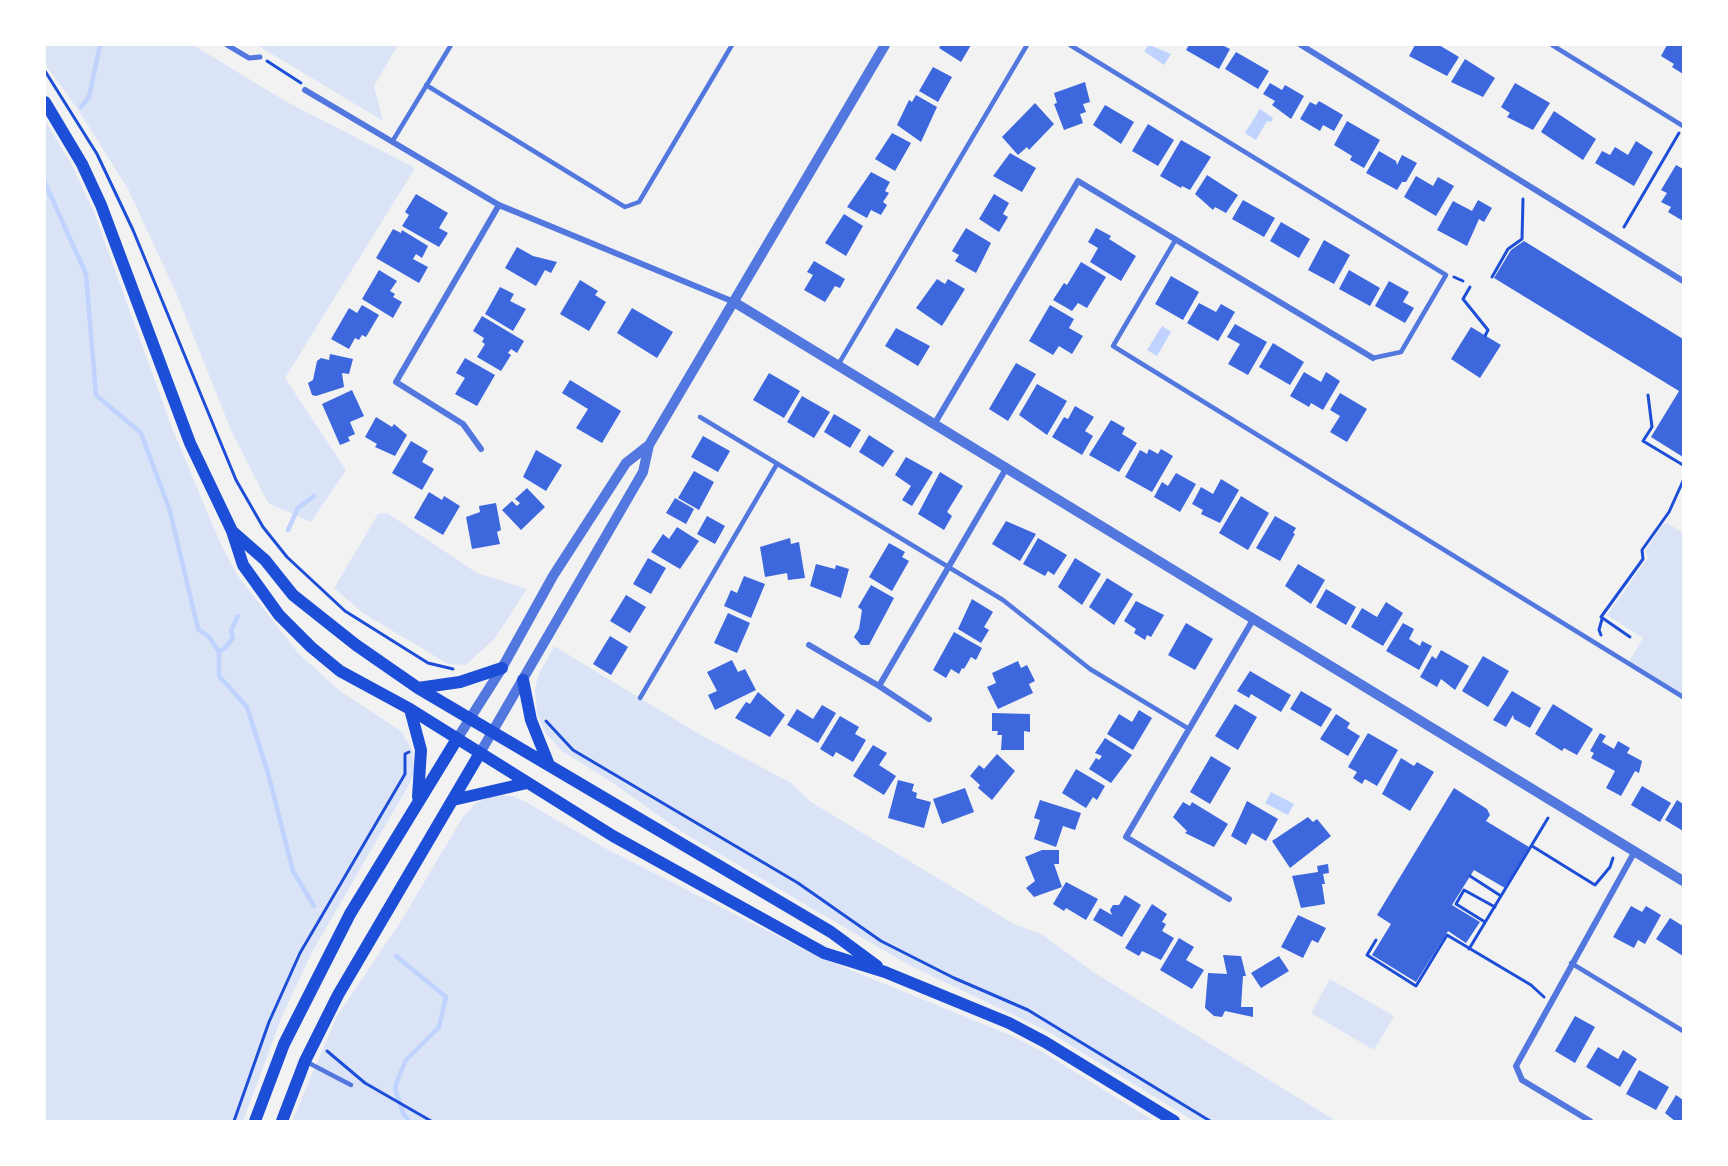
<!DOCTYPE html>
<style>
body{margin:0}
#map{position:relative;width:1728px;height:1166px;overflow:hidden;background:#f2f2f2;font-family:"DejaVu Sans",sans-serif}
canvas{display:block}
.frame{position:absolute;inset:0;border:46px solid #fff;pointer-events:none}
</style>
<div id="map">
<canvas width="1728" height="1166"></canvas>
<div class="frame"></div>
</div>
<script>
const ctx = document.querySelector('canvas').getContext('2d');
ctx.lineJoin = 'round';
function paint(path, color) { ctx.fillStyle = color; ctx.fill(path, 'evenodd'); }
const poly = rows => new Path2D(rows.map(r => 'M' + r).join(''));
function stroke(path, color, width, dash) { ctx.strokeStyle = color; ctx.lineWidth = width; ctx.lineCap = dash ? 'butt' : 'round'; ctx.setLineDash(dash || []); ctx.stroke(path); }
paint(poly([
 [45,45,193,45,287,102,415,168,285,378,346,470,311,522,268,503,231,430,177,295,128,189,81,114,45,64],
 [257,45,398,45,374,86,383,121],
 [45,121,71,163,94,212,172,428,222,547,238,576,299,654,340,691,401,731,413,751,414,772,410,783,311,954,283,1014,243,1121,45,1121],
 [387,513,477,573,527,589,495,638,466,665,448,664,363,613,334,588,378,514],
 [1667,523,1683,533,1683,697,1628,663,1643,638,1607,615,1648,558,1645,551,1662,525],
 [554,646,699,734,791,783,811,802,1014,924,1043,935,1093,972,1336,1121,1194,1121,1047,1031,907,964,682,832,607,779,563,752,546,734,537,713,535,690,538,676],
 [495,795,512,796,526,802,603,847,819,957,1010,1035,1041,1051,1154,1121,292,1121,337,1016,401,921,463,817,476,803],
 [1330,979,1394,1016,1374,1050,1311,1013]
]), '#dbe4f7');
paint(poly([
 [1149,45,1171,54,1164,65,1144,51],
 [1260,109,1273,118,1271,122,1267,121,1256,140,1245,133],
 [1162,326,1171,332,1157,356,1147,350],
 [1271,792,1294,804,1288,815,1265,803]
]), '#bfd3fe');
stroke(poly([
 [81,107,89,97,100,45],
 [45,183,86,274,96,395,141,433,170,511,198,629,209,637,219,652,219,676,247,707,268,773,293,871,314,906],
 [288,530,298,508,314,496],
 [219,652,226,647,233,638,231,631,238,616],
 [396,956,446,997,439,1027,406,1060,398,1079,395,1088,403,1113,409,1121]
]), '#bfd3fe', 4.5);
paint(poly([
 [941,45,971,45,961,62,939,48],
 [1189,45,1222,45,1230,49,1219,69,1186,50],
 [1415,45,1439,45,1459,57,1447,76,1409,56],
 [1667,45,1683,45,1683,74,1672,67,1674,64,1661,56],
 [1236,52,1269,71,1258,89,1225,69],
 [1465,59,1495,78,1483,97,1451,82],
 [933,67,952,77,938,102,919,91],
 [1085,82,1090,102,1083,104,1086,112,1080,114,1083,123,1064,130,1054,104,1057,103,1054,93],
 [1270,83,1282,90,1285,85,1304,96,1291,119,1272,105,1275,101,1263,94],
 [1515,83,1550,103,1533,130,1507,117,1510,113,1501,107],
 [916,95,937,107,921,142,897,125,909,100,912,102],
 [1319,101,1343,115,1334,131,1323,125,1320,131,1300,119,1310,102,1316,105],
 [1035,103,1054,124,1029,150,1027,147,1018,155,1002,137],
 [1105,105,1134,122,1121,144,1093,125],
 [1554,111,1596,139,1583,160,1541,132],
 [1347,121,1380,140,1364,168,1350,160,1352,156,1334,145],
 [1148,124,1174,140,1158,166,1132,151],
 [892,133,911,143,895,171,875,159],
 [1181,140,1211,157,1190,190,1182,186,1181,188,1160,176],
 [1636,141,1653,152,1634,186,1595,163,1602,151,1610,155,1615,147,1628,155],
 [1379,151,1396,161,1397,165,1402,155,1417,163,1406,182,1402,182,1397,190,1366,173],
 [1010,153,1036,168,1022,192,993,176],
 [1676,165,1683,169,1683,221,1668,212,1671,207,1661,202,1667,193,1661,190],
 [871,172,890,182,885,191,889,193,883,202,887,205,881,215,871,210,867,218,847,207],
 [1207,175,1238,195,1226,213,1215,207,1213,210,1195,194],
 [1416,176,1433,186,1438,177,1454,186,1436,216,1404,197],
 [416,194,448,213,439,228,448,233,439,247,402,226,409,215,405,212],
 [994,194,1009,203,1003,214,1008,217,999,232,979,219],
 [1243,200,1275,218,1264,237,1232,219],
 [1478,200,1492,208,1484,222,1479,219,1467,246,1437,230,1453,201,1472,211],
 [844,214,863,226,846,256,825,243],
 [1281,222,1310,239,1299,258,1270,241],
 [966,228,991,243,976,273,955,261,959,255,952,251],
 [1096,228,1111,236,1109,239,1136,256,1121,281,1090,262,1098,248,1088,242],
 [393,229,401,233,402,230,428,246,422,258,416,254,413,259,428,267,419,283,376,258],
 [1324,240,1350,255,1334,284,1308,270],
 [1524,241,1683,339,1683,457,1651,437,1679,391,1494,278,1511,250],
 [517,247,533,256,557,262,551,273,545,270,536,286,505,268],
 [814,261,845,279,840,288,835,286,825,302,804,290,813,275,807,272],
 [1081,262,1106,277,1087,308,1078,303,1072,311,1053,300,1064,283,1067,285],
 [379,270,397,281,390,291,395,294,393,297,402,302,393,318,362,299],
 [1349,270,1380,288,1370,306,1339,289],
 [1171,276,1199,292,1183,320,1155,304],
 [937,279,945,284,948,279,965,289,942,326,916,308],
 [580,280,598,291,595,295,606,302,589,331,560,314],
 [1389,281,1409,292,1403,302,1414,308,1405,323,1375,306],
 [500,287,514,294,510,301,526,309,513,331,485,314],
 [1199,303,1216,312,1221,304,1235,312,1218,341,1187,323],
 [362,305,379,315,366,337,362,335,359,340,355,338,349,349,331,339,349,308,357,313],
 [1050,305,1074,319,1069,328,1083,336,1072,354,1059,346,1053,355,1029,341],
 [632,308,673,332,657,358,617,333],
 [482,316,524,341,517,353,511,349,508,353,511,355,501,371,477,357,485,344,482,342,484,338,473,331],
 [1235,324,1267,342,1248,375,1228,364,1240,344,1227,337],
 [1471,327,1501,345,1480,378,1451,359],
 [896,328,930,346,918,366,885,346],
 [1273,343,1304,362,1290,385,1259,367],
 [330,354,353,359,349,374,342,373,344,387,316,396,312,395,308,383,313,380,317,361,321,358,329,360],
 [465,358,495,375,477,406,455,394,465,378,456,373],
 [1016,363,1036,374,1008,421,989,409],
 [1304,372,1321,382,1326,372,1340,381,1323,410,1311,403,1309,407,1290,396],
 [769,373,800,391,784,418,753,400],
 [570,380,621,411,602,443,576,428,588,409,562,393],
 [1037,384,1067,401,1047,435,1019,415],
 [352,390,364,416,350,422,355,434,348,437,350,441,340,445,322,404],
 [1340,393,1367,409,1347,442,1330,432,1340,416,1330,410],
 [802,396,830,412,814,438,787,422],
 [1075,406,1094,417,1085,431,1093,436,1082,455,1052,437,1064,417,1068,419],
 [834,414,861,430,850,448,824,432],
 [376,417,392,427,394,424,407,435,395,456,375,447,377,444,365,437],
 [1111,420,1125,428,1122,434,1137,443,1119,472,1089,455],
 [869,435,894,451,883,467,859,452],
 [703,436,730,451,718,472,691,457],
 [411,441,428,451,422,462,434,469,422,490,392,473],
 [1149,449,1158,454,1161,449,1173,456,1152,492,1125,477,1140,450,1147,454],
 [536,450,562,465,546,491,523,477],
 [906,457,933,472,912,506,902,500,911,486,895,475],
 [694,471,714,482,699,510,678,498],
 [940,472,963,486,947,512,952,516,944,530,918,514],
 [1176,473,1196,484,1180,512,1154,497,1162,482,1168,486],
 [1221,479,1239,490,1220,523,1201,514,1203,510,1192,504,1201,487,1213,494],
 [527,488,545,507,521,530,502,510,512,501,517,506,520,503,515,499],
 [429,492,442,500,444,496,460,506,443,535,414,518],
 [1241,496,1269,513,1248,550,1219,533],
 [675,498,694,509,686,524,666,513],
 [496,503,501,530,497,532,500,544,472,549,466,517,480,512,479,506],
 [707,516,725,526,715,544,697,534],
 [1275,516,1296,528,1293,533,1295,534,1280,561,1256,548],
 [1006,521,1036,534,1020,561,992,544],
 [677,527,699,541,680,569,651,552,663,534,669,539],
 [790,538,791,544,799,542,805,578,788,580,787,573,765,577,760,547],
 [1038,538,1067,555,1054,575,1048,571,1045,576,1023,564],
 [889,543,905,552,902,557,909,561,892,591,869,577],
 [648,558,666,568,651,594,633,584],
 [1075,558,1101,574,1082,605,1058,587],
 [816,564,835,569,836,565,849,569,841,598,810,586],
 [1298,564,1325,580,1311,604,1285,586],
 [744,576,765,584,751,618,724,606,731,590,737,593],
 [1107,578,1133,594,1114,625,1089,607],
 [871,585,894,598,869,645,861,645,854,637,859,629,862,610,858,607],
 [1326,589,1356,607,1346,625,1316,607],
 [626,595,646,607,630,633,610,621],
 [972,599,993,612,984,627,989,630,981,643,958,629],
 [1136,601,1164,615,1151,637,1147,635,1145,640,1134,633,1136,629,1124,621],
 [1386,602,1403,613,1383,646,1351,627,1362,608,1377,617],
 [728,613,750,623,737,653,714,643],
 [1186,623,1213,639,1195,670,1168,655],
 [1403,623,1414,629,1409,639,1420,646,1422,641,1432,646,1419,670,1386,651],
 [954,632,982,648,976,660,971,657,964,669,962,668,959,674,951,669,946,678,933,670],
 [610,636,628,647,611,675,593,664],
 [1441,650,1469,666,1455,690,1441,679,1437,687,1420,677,1432,656,1436,659],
 [1483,656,1509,671,1488,707,1462,691],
 [732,660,738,672,745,669,756,690,715,710,708,695,717,691,707,672],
 [1018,661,1021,668,1027,665,1035,681,1029,684,1033,693,998,709,987,687,996,683,992,673],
 [1250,671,1291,695,1281,712,1251,694,1249,698,1237,691],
 [1301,691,1332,709,1321,727,1290,709],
 [1512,691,1541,708,1530,728,1514,719,1513,715,1506,727,1493,720],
 [758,692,785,715,770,737,735,718,746,702,750,704],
 [1235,704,1257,717,1238,750,1215,736],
 [1553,704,1593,729,1577,755,1564,748,1562,751,1535,734],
 [822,705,836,713,818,743,787,725,797,709,813,719],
 [1139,710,1152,718,1133,750,1107,734,1119,714,1132,722],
 [992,713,1030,714,1030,732,1024,731,1024,750,1001,750,1002,735,997,735,998,731,992,731],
 [1336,714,1350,723,1347,728,1360,736,1348,756,1320,739],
 [840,716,859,727,855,734,866,740,853,762,836,752,833,757,820,749],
 [1368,733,1398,750,1377,786,1365,779,1362,784,1353,778,1357,772,1348,767],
 [1600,733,1606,736,1602,742,1614,749,1618,741,1630,748,1627,753,1642,761,1639,773,1635,771,1621,796,1606,788,1615,771,1591,758,1594,753,1590,751],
 [1105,738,1132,755,1111,783,1089,769,1096,758,1099,760,1102,756,1095,753],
 [873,745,887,753,879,765,896,776,884,795,853,776],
 [997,754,1015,771,992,800,978,788,980,785,970,776,979,765,984,769],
 [1211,756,1231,768,1210,804,1190,792],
 [1401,758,1414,766,1417,762,1434,772,1410,811,1382,794],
 [1076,769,1105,786,1097,800,1093,797,1086,808,1062,793],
 [898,780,914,784,912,791,917,793,916,798,931,802,924,828,888,818],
 [1642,786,1671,803,1660,822,1631,805],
 [965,788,974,812,942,824,933,799],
 [1454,788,1487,809,1490,815,1486,821,1529,847,1505,888,1474,870,1452,905,1480,922,1466,943,1448,931,1416,982,1372,955,1391,924,1377,915],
 [1040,800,1081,813,1075,830,1063,826,1056,847,1034,839,1040,820,1034,818],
 [1677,800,1683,804,1683,831,1665,820],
 [1247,801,1278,819,1266,841,1252,833,1246,845,1231,836],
 [1183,802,1190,806,1192,802,1228,824,1214,847,1185,833,1187,831,1173,817],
 [1308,817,1313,822,1317,819,1331,836,1290,868,1272,841],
 [1042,850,1059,850,1059,864,1054,864,1062,887,1034,897,1026,888,1035,881,1025,857],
 [1328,864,1329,873,1323,874,1325,884,1322,884,1325,904,1301,908,1292,876,1318,872,1317,866],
 [1066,882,1098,899,1086,920,1066,908,1064,911,1053,904],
 [1125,895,1141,905,1122,937,1093,920,1100,908,1112,915,1110,910,1113,905,1119,905],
 [1152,904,1167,914,1162,922,1166,924,1162,931,1174,938,1161,960,1142,951,1139,956,1125,948],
 [1631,906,1642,912,1646,906,1661,915,1645,944,1638,940,1634,948,1613,937],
 [1298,915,1326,928,1318,943,1312,940,1303,958,1281,947],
 [1670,918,1683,926,1683,956,1656,939],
 [1179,938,1194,947,1186,960,1204,970,1192,989,1160,970],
 [1223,955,1241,956,1246,976,1243,976,1241,1007,1253,1007,1253,1017,1225,1011,1222,1017,1214,1016,1205,1008,1208,973,1227,974],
 [1279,956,1289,971,1261,988,1251,973],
 [1575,1016,1595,1027,1575,1063,1555,1051],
 [1598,1047,1618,1059,1623,1050,1637,1059,1620,1087,1586,1067],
 [1639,1070,1669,1087,1656,1110,1626,1094],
 [1676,1095,1683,1100,1683,1121,1675,1121,1665,1113]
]), '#3d67dc');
stroke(poly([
 [267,61,301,83],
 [45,71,97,154,133,230,236,480,263,527,287,557,345,611,428,663,453,669],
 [1624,227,1679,133],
 [1454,277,1463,281],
 [1492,277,1508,249,1522,239,1523,199],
 [1470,287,1463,299,1488,330,1485,336],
 [1648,395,1652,427,1643,441,1683,465],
 [1601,635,1599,630,1602,619],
 [1630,637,1601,617,1643,559,1642,550,1669,512,1683,481],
 [546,721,573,750,798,883,881,941,954,978,1028,1010,1210,1121],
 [1532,846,1595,885,1610,867,1613,858],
 [1470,876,1501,896],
 [1485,922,1456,904,1464,890,1495,907],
 [1376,940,1367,955,1416,986,1447,935,1531,985,1544,997],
 [1469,949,1548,818],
 [327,1051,365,1083,431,1121],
 [234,1121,269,1022,300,953,405,774,405,754,409,752]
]), '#1d4ed8', 3);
stroke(poly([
 [1070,45,1446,275,1401,352,1373,358],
 [1552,45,1683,126],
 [426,85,625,207,639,202,732,45],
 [392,142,451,45],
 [1176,239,1113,346,1683,697],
 [838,365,1027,45],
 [700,417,1003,600,1090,669,1189,729],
 [640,698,777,464],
 [1571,963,1683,1031],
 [305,1061,351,1085]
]), '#5277de', 4.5);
stroke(poly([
 [227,45,249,58,260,57]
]), '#5277de', 5);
stroke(poly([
 [1301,45,1683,281],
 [305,90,499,205,734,302],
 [935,423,1078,181,1373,358],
 [481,449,463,424,396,382,499,205],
 [809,645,879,686,1007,467],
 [879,686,929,719],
 [1229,899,1126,837,1254,618],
 [1590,1121,1522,1080,1516,1066,1635,851]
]), '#5277de', 6);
stroke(poly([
 [734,302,1683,881],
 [457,739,502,668,553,576,626,463,649,445],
 [480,753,643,472,649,445,885,45]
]), '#5277de', 10);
stroke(poly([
 [45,102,82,164,101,205,190,443,232,531,243,565,279,615,311,647,340,671,410,709,613,836,824,953,885,972,1009,1023,1045,1042,1174,1121],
 [233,532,265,560,293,595,356,645,418,688,831,932,877,966],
 [523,680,531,720,549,765],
 [418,688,460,682,502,668],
 [410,709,421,750,418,797],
 [453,800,527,783],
 [255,1121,284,1044,350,914,457,739],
 [282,1121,305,1061,338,995,480,753]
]), '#1d4ed8', 12);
</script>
